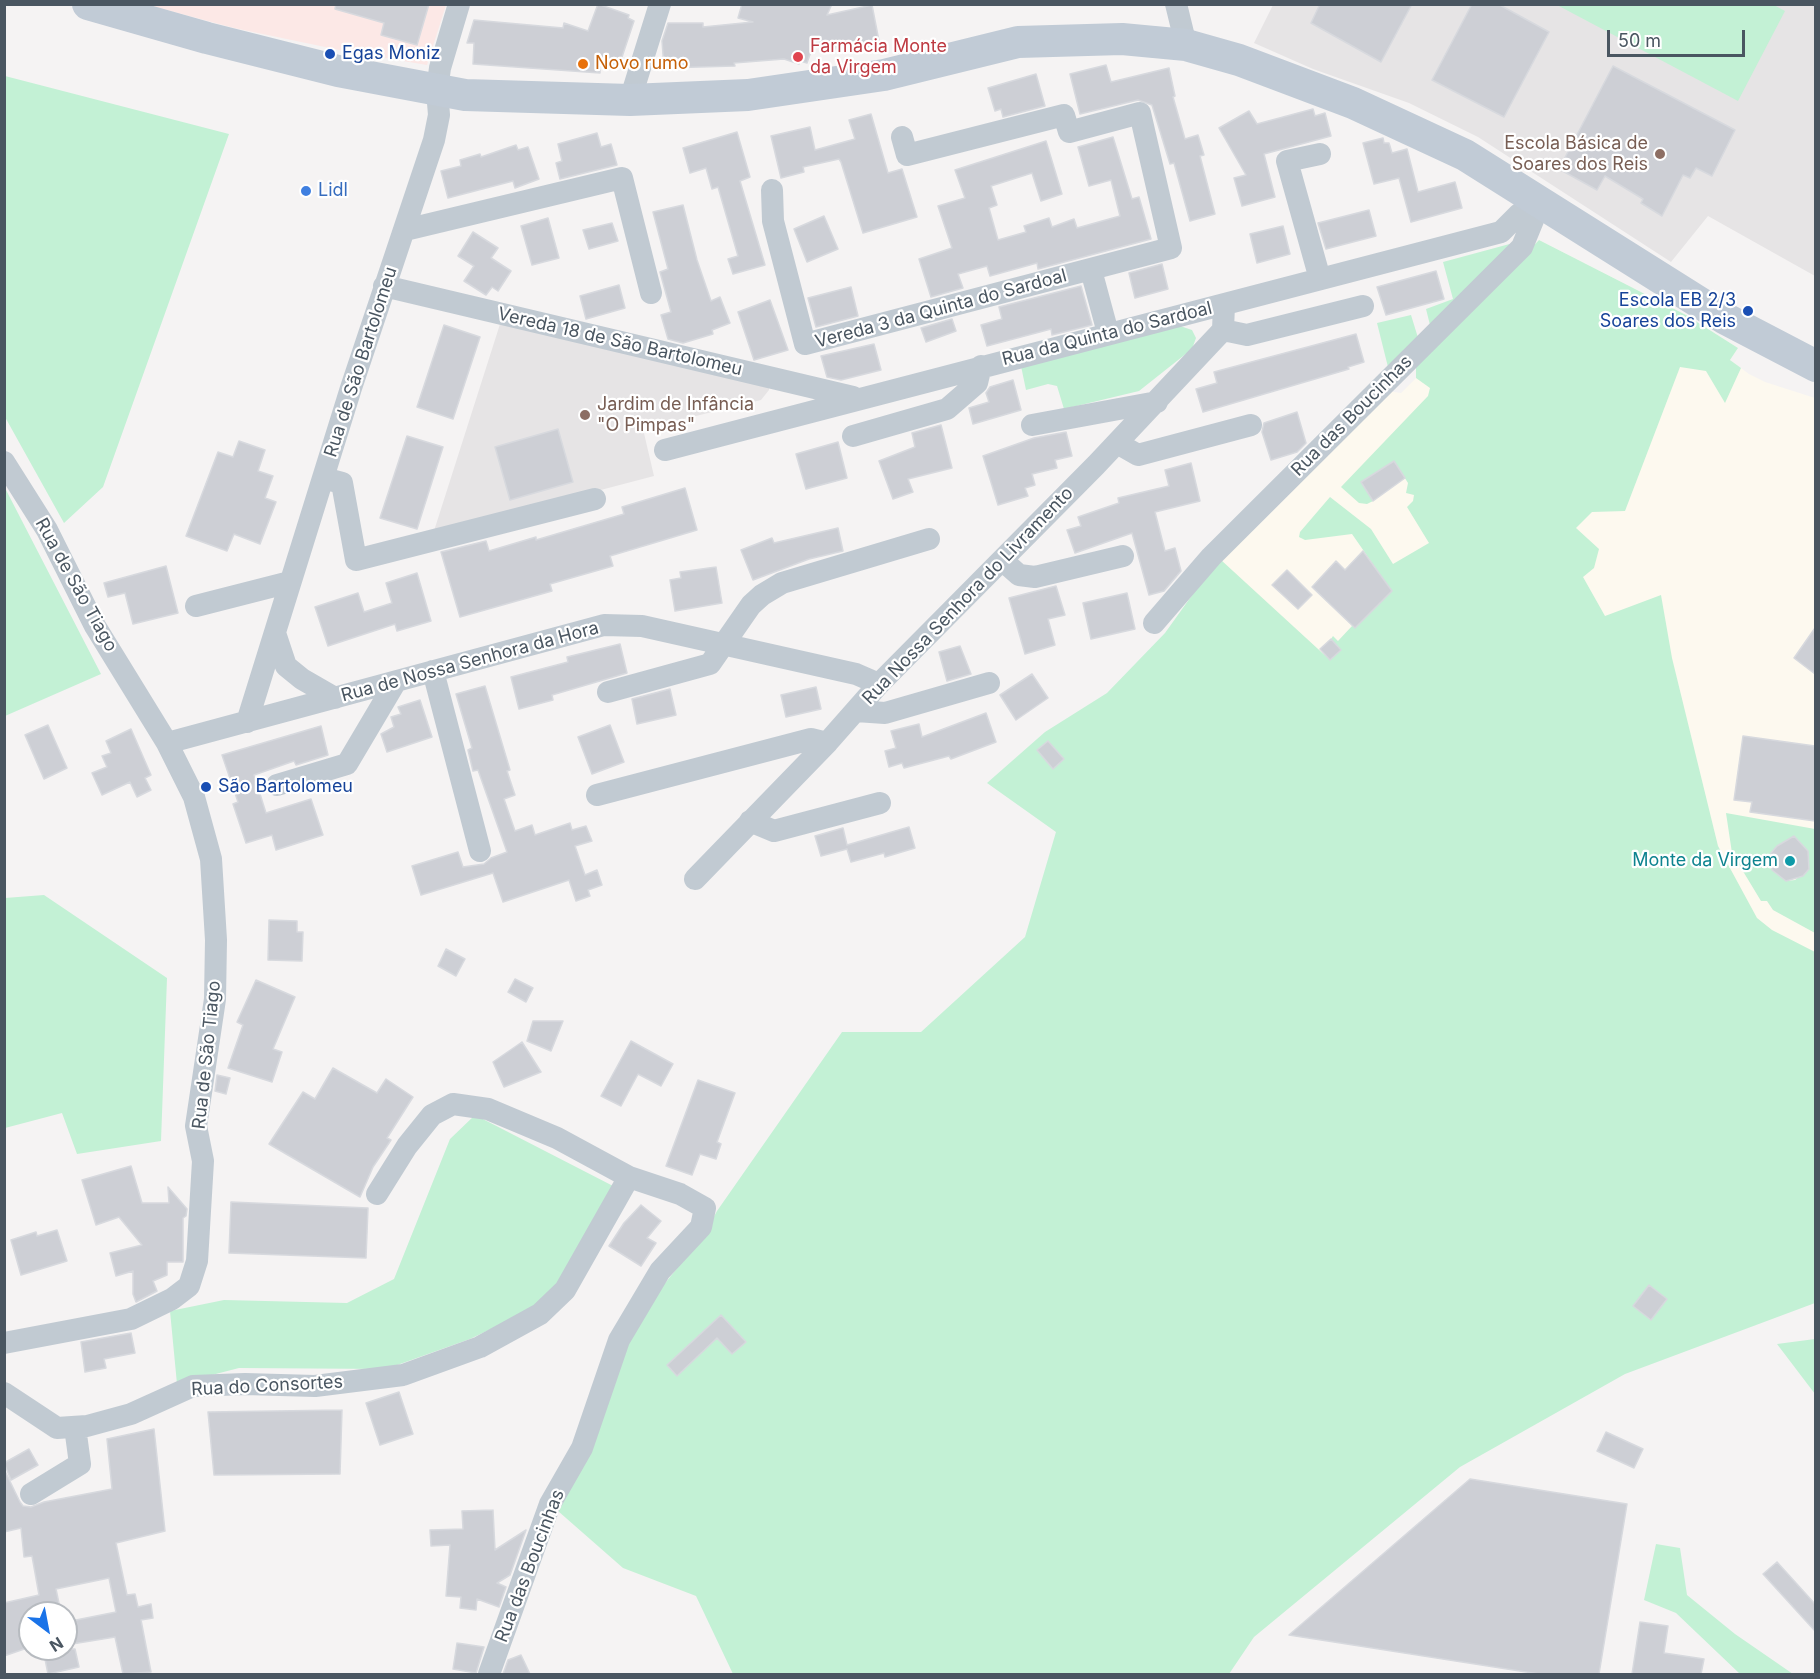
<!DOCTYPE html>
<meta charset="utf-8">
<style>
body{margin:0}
#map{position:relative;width:1820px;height:1679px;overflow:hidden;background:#f5f3f3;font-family:Inter,sans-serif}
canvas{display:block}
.frame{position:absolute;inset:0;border:6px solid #4a5661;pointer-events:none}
.north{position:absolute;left:18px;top:1601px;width:60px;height:60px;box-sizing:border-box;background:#fff;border:2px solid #b7bbc0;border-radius:50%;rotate:148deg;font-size:16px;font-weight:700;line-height:24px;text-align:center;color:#4a5661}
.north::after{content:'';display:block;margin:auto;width:21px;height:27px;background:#1a73e8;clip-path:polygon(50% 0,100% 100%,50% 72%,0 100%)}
.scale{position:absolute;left:1607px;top:30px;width:138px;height:27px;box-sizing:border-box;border:3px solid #4a5661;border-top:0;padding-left:8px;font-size:18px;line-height:21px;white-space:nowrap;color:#4a5661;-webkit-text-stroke:4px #fff;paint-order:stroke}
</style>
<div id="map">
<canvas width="1820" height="1679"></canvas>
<div class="frame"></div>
<div class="north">N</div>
<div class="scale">50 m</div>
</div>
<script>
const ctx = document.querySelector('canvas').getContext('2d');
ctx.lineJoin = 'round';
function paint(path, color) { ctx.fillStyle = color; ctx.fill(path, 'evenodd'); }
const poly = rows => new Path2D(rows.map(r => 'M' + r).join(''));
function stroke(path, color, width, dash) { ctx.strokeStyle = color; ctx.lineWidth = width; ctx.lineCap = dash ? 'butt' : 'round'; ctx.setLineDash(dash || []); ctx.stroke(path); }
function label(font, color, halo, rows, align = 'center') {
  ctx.font = font + ' Inter,sans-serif'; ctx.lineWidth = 4.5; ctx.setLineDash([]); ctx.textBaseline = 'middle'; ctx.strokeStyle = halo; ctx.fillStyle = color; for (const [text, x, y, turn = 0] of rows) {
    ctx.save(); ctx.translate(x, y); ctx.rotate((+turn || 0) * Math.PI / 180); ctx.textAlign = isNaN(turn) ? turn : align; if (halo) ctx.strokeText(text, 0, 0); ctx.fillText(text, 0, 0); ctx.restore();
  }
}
paint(poly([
 [1539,240,1686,315,1738,348,1730,360,1749,374,1765,382,1815,398,1815,1030,1208,573,1387,391,1401,393,1416,378,1416,367]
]), '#fdf9ef');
paint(poly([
 [1273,5,1815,5,1815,276,1708,216,1671,262,1478,137,1409,103,1313,69,1254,43],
 [501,321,769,386,769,390,761,400,643,429,654,476,433,534]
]), '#e6e4e5');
paint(poly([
 [148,5,446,5,427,65,349,52,234,28]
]), '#fce8e6');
paint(poly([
 [1772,4,1785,11,1738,101,1557,5],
 [5,76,229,134,103,487,64,523,5,417],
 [1539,240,1686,315,1738,348,1730,360,1741,368,1725,403,1706,371,1680,367,1625,511,1592,512,1576,528,1599,549,1594,568,1583,577,1605,616,1661,595,1672,658,1718,846,1757,918,1772,930,1815,952,1815,1303,1625,1374,1460,1467,1254,1637,1229,1674,733,1674,696,1596,623,1568,550,1504,619,1340,704,1235,717,1211,842,1032,921,1032,1025,937,1056,832,987,783,1045,732,1107,693,1165,633,1208,573,1221,560,1330,660,1341,650,1331,639,1333,636,1338,641,1352,626,1355,627,1391,590,1352,534,1305,540,1299,537,1300,532,1330,497,1371,529,1393,564,1429,543,1407,507,1413,501,1414,495,1406,493,1408,483,1394,461,1362,482,1373,501,1367,504,1359,503,1341,487,1428,396,1430,388,1416,378,1416,367],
 [1517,242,1431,329,1426,309,1453,299,1443,262],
 [1411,315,1419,341,1389,371,1377,323],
 [1180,326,1192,330,1196,338,1192,349,1139,391,1064,409,1057,386,1048,384,1026,390,1021,366],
 [5,488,101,674,5,716,4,716],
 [1726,813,1815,829,1815,933,1773,910,1767,901,1761,901,1732,853],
 [1785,841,1794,841,1808,851,1809,869,1795,880,1786,881,1772,870,1772,853],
 [44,895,167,978,161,1141,77,1154,62,1113,5,1128,5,898],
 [475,1115,615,1187,555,1288,537,1307,470,1339,386,1369,239,1368,177,1384,170,1311,224,1300,347,1303,394,1279,450,1139],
 [1815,1339,1816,1339,1815,1394,1777,1344],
 [1656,1544,1680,1548,1687,1595,1735,1634,1793,1674,1740,1674,1676,1613,1644,1600]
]), '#c3f1d5');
const building = poly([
 [336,4,429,4,417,45,381,35,384,23,335,9,336,4],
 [598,4,629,15,628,18,634,21,620,63,612,64,610,69,600,66,600,73,473,64,474,43,467,43,474,20,563,28,564,23,588,31,598,4],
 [742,4,832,4,827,15,872,5,879,41,869,43,870,46,849,51,847,46,824,52,814,43,807,63,800,61,799,64,784,59,734,63,735,66,664,68,662,41,668,23,703,23,703,27,753,22,738,18,742,4],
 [1320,4,1412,4,1381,62,1311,23,1320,4],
 [1472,4,1498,4,1549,32,1504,117,1432,80,1472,4],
 [1106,65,1111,82,1169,68,1175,96,1173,97,1185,139,1198,135,1204,155,1200,156,1215,214,1190,221,1174,163,1170,164,1152,105,1138,100,1080,114,1070,74,1106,65],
 [1613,66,1735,130,1712,176,1696,168,1690,178,1683,175,1662,216,1641,203,1643,199,1605,176,1597,190,1559,169,1613,66],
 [1036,74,1045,106,1003,117,1001,109,995,111,988,88,1036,74],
 [1313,109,1315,116,1325,113,1331,136,1264,154,1275,197,1242,206,1234,178,1246,175,1219,128,1249,111,1257,124,1313,109],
 [871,114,888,173,902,169,917,217,863,233,841,162,839,159,803,167,804,172,781,178,771,136,810,127,815,150,855,139,849,120,871,114],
 [737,132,750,177,740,181,765,265,733,274,728,259,738,256,718,187,712,189,706,168,690,173,683,148,737,132],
 [597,133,601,147,611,144,617,165,560,179,556,163,562,161,558,144,597,133],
 [1113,137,1132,199,1139,197,1151,239,1038,269,1037,263,990,276,987,266,958,274,963,288,931,297,919,259,952,248,938,206,965,198,955,170,1046,141,1062,194,1041,201,1032,173,991,186,997,205,989,208,998,240,1026,232,1024,226,1049,218,1052,227,1074,219,1077,228,1120,216,1111,180,1089,186,1078,147,1113,137],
 [1383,138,1384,143,1389,143,1392,153,1407,149,1418,192,1455,182,1462,208,1411,222,1399,178,1374,184,1363,143,1383,138],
 [516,145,518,150,528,147,539,179,515,188,513,181,448,198,441,171,461,166,460,160,480,154,481,157,516,145],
 [683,205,697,260,711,301,720,297,730,323,712,330,713,334,683,343,668,339,661,315,671,312,660,272,668,269,653,212,683,205],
 [1369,210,1376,236,1326,249,1318,223,1369,210],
 [824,216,838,249,807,262,794,229,824,216],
 [548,218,559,258,532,265,521,226,548,218],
 [612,223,618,241,589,249,583,230,612,223],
 [1283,226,1290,254,1257,263,1250,234,1283,226],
 [473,232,498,248,491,258,511,271,498,291,492,287,486,295,464,281,474,266,458,256,473,232],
 [1162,264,1168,289,1135,298,1129,273,1162,264],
 [1436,271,1444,299,1386,315,1377,287,1436,271],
 [619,285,625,308,586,319,580,296,619,285],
 [1081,286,1092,325,1052,335,1051,329,987,346,981,325,1002,319,999,307,1081,286],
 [851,287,858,316,816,327,808,298,851,287],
 [770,300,788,350,754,360,738,312,770,300],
 [952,319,956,331,926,342,921,328,952,319],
 [444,325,480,337,453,419,417,407,444,325],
 [1356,334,1364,362,1348,367,1349,369,1203,412,1196,389,1217,383,1214,372,1356,334],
 [874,344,881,370,841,380,827,377,821,356,874,344],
 [1013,380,1021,410,973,424,969,408,989,402,986,393,990,387,1013,380],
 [1297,412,1306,443,1297,452,1271,460,1262,432,1264,423,1297,412],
 [941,425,952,468,908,479,913,492,893,499,879,461,915,447,912,433,941,425],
 [558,429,573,482,510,500,495,447,558,429],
 [1066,432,1072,456,1055,460,1057,468,1032,474,1035,485,1025,488,1028,496,998,505,983,456,1034,438,1066,432],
 [407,436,443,447,417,529,380,518,407,436],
 [239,441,265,450,258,471,273,476,265,498,276,502,260,544,234,534,227,551,186,536,218,452,233,457,239,441],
 [838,442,847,478,806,489,796,454,838,442],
 [1394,461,1405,478,1373,501,1361,482,1394,461],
 [1191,463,1200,501,1155,512,1165,551,1175,548,1181,571,1164,591,1149,595,1132,533,1075,553,1067,530,1081,526,1078,517,1119,503,1118,498,1169,486,1165,470,1191,463],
 [685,488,697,530,610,556,613,566,550,584,552,591,460,617,441,552,486,541,489,551,536,537,536,540,624,514,622,507,685,488],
 [838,528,843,551,809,559,753,580,741,550,772,538,774,543,838,528],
 [1363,551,1392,591,1355,628,1312,587,1336,561,1345,570,1363,551],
 [166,566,178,613,133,624,125,593,108,597,104,583,166,566],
 [716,567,722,603,675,611,670,580,681,578,680,572,716,567],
 [1287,570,1312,595,1298,609,1272,585,1287,570],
 [417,573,431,621,397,631,395,624,328,646,315,607,358,593,364,612,392,603,386,583,417,573],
 [1056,586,1065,615,1048,619,1055,645,1025,654,1009,598,1056,586],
 [1127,593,1135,629,1091,639,1083,603,1127,593],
 [1815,628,1815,674,1794,658,1815,628],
 [1331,639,1341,650,1330,660,1320,649,1331,639],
 [620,644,627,673,552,695,553,700,519,709,511,677,568,662,567,657,620,644],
 [960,646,971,674,947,681,939,652,960,646],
 [1032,674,1048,698,1016,720,1000,695,1032,674],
 [485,686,510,770,507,771,515,795,504,799,515,831,532,825,535,835,570,823,572,830,586,826,592,841,575,846,585,875,597,870,602,885,588,890,590,896,576,901,569,880,503,902,493,873,421,895,412,866,458,852,463,867,484,864,491,858,507,852,478,770,473,771,468,750,472,748,456,694,485,686],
 [816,687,821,709,786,717,781,695,816,687],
 [670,689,676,715,637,724,632,699,670,689],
 [420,700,432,737,387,752,381,734,394,727,391,717,401,714,398,707,420,700],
 [986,713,996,742,951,759,949,756,904,768,902,763,889,767,885,751,896,748,891,731,919,724,922,737,986,713],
 [48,725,67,768,44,779,25,735,48,725],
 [610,725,624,762,592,774,578,737,610,725],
 [321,726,328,755,296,765,294,761,254,775,266,813,311,799,323,835,276,850,272,835,246,843,233,804,238,802,222,755,321,726],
 [131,729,151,775,145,778,151,790,137,797,130,782,102,795,92,773,107,767,102,756,111,753,106,741,131,729],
 [1743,736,1815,746,1815,821,1750,812,1752,802,1734,800,1743,736],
 [1048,741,1064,759,1053,769,1037,750,1048,741],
 [909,827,915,848,885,857,884,853,851,862,847,849,821,856,815,836,843,828,847,845,909,827],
 [1794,836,1808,851,1809,869,1803,876,1786,881,1772,870,1771,853,1777,846,1794,836],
 [269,920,297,921,297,932,303,932,302,961,268,960,269,920],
 [446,949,465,959,456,976,438,966,446,949],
 [515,979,533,988,526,1002,508,992,515,979],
 [256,980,295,997,273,1049,282,1052,272,1082,228,1068,243,1025,237,1022,256,980],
 [533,1021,563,1021,551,1051,527,1041,533,1021],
 [631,1041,673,1064,661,1086,638,1074,621,1106,601,1096,631,1041],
 [522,1042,541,1072,504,1087,493,1062,522,1042],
 [333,1068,377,1093,386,1079,413,1097,387,1138,391,1140,373,1167,360,1197,269,1144,303,1092,315,1099,333,1068],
 [217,1075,230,1078,226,1094,215,1091,217,1075],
 [698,1080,735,1093,717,1142,721,1144,716,1159,700,1154,692,1175,666,1166,698,1080],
 [131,1166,142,1203,169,1203,168,1187,187,1209,186,1216,183,1218,183,1262,167,1262,167,1275,153,1281,157,1291,136,1302,133,1294,133,1271,116,1276,110,1253,142,1245,119,1217,96,1225,82,1180,131,1166],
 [231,1202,368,1208,366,1258,229,1253,231,1202],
 [641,1205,661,1221,647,1238,656,1243,641,1266,609,1246,624,1223,641,1205],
 [57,1230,67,1261,21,1275,11,1240,36,1232,37,1236,57,1230],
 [1649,1285,1667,1299,1651,1320,1633,1306,1649,1285],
 [721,1315,746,1342,732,1354,717,1338,677,1376,667,1365,721,1315],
 [131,1333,135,1353,104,1359,106,1368,85,1372,81,1342,131,1333],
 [399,1392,413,1434,380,1445,366,1403,399,1392],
 [342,1410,340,1474,214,1475,208,1412,342,1410],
 [154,1429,165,1531,116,1543,127,1595,135,1594,138,1607,151,1604,153,1618,141,1620,151,1672,123,1674,115,1637,66,1645,66,1622,116,1612,109,1578,56,1589,61,1613,30,1613,30,1647,4,1656,4,1603,39,1595,32,1556,24,1557,21,1528,4,1532,4,1469,20,1502,23,1506,31,1507,44,1502,112,1489,107,1439,154,1429],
 [1606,1432,1643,1449,1634,1468,1597,1451,1606,1432],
 [29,1449,38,1465,11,1480,4,1463,29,1449],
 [1470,1479,1627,1504,1599,1674,1539,1674,1289,1635,1470,1479],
 [493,1510,495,1550,526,1530,510,1575,497,1583,506,1587,499,1607,477,1599,476,1610,460,1608,461,1597,446,1596,450,1545,431,1546,430,1530,463,1529,462,1511,493,1510],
 [1777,1562,1815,1604,1815,1631,1763,1574,1777,1562],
 [1640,1622,1668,1626,1664,1653,1704,1659,1701,1674,1632,1674,1640,1622],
 [457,1643,484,1647,476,1673,453,1669,457,1643],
 [43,1649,75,1649,79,1667,48,1674,43,1649],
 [521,1655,530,1674,503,1674,508,1660,521,1655]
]);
paint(building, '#cdcfd5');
stroke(building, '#d7d9de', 1.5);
stroke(poly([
 [1176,4,1186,45],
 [630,100,660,4],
 [772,190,773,221,805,344,1171,248,1140,113,1069,132,1064,115,907,155,902,137],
 [405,230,622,178,651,293],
 [1091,270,1108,333],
 [1320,279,1287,161,1320,154],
 [384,286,853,397],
 [1223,330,1247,335,1363,306],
 [1032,425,1157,402],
 [853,436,947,409,977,383,981,366],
 [1117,443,1138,455,1251,425],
 [665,450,1501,232,1519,214,1540,203],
 [4,462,47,530,95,626,167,743,194,797,211,859,216,940,215,999,196,1126,203,1161,197,1261,189,1286,172,1299,131,1319,4,1343],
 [323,478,342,483,356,560,595,499],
 [1002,560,1019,575,1035,577,1123,556],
 [196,606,290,582],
 [1154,623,1211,557,1522,247,1540,203],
 [275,633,286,666,302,679,335,698],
 [433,671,480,851],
 [608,692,710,664,751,605,762,595,782,583,929,539],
 [856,711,885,713,989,683],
 [247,722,351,388,434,140,439,115,437,90,440,68,459,4],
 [167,743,604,625,642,626,856,674,879,684],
 [277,785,347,764,395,683],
 [597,795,811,739,827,743],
 [750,821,774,831,880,803],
 [695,879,827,743,879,684,1096,465,1223,330,1224,305],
 [377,1194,407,1146,432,1115,453,1104,488,1109,557,1138,629,1177,680,1194,705,1208,701,1227,660,1271,619,1340,582,1448,550,1504,489,1674],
 [4,1393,57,1428,87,1426,131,1414,193,1386,245,1384,315,1386,403,1375,480,1347,540,1314,565,1290,629,1177],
 [31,1494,80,1464,75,1427]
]), '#c1cad2', 22);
stroke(poly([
 [88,4,207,38,338,71,465,95,630,100,748,95,884,75,1018,42,1122,39,1186,45,1239,60,1353,103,1465,155,1724,318,1816,366]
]), '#c1cbd6', 32);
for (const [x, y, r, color] of [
 [330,54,6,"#1a4fb4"],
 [798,57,6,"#e0444e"],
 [583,64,6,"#e8710a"],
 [1660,154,6,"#8d6e63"],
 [306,191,6,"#3f7fe0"],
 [1748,311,6,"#1a4fb4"],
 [585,415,6,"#8d6e63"],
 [206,787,6,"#1a4fb4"],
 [1790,861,6,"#0f9aa8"]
]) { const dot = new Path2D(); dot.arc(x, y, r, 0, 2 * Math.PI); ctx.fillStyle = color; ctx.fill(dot); stroke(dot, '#fff', 2); }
label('18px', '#be3a42', '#fff', [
 ["Farmácia Monte",810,47],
 ["da Virgem",810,68]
], 'left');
label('18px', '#164399', '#fff', [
 ["Egas Moniz",342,54],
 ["Escola EB 2/3",1736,301,"right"],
 ["Soares dos Reis",1736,322,"right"],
 ["São Bartolomeu",218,787]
], 'left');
label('18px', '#c56008', '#fff', [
 ["Novo rumo",595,64]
], 'left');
label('18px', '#785e54', '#fff', [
 ["Escola Básica de",1648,144],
 ["Soares dos Reis",1648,165],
 ["Jardim de Infância",597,405,"left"],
 ["\"O Pimpas\"",597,426,"left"]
], 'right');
label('18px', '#366cbe', '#fff', [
 ["Lidl",318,191]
], 'left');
label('18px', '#4a5661', '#fff', [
 ["Vereda 3 da Quinta do Sardoal",941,309,-15],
 ["Rua da Quinta do Sardoal",1107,334,-14],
 ["Vereda 18 de São Bartolomeu",620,342,13],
 ["Rua de São Bartolomeu",361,362,-72],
 ["Rua das Boucinhas",1352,416,-45],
 ["Rua de São Tiago",76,585,61],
 ["Rua Nossa Senhora do Livramento",968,596,-46],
 ["Rua de Nossa Senhora da Hora",470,662,-15],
 ["Rua de São Tiago",207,1055,-84],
 ["Rua do Consortes",267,1386,-3],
 ["Rua das Boucinhas",530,1566,-69]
]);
label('18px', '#0d838f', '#fff', [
 ["Monte da Virgem",1778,861]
], 'right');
</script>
